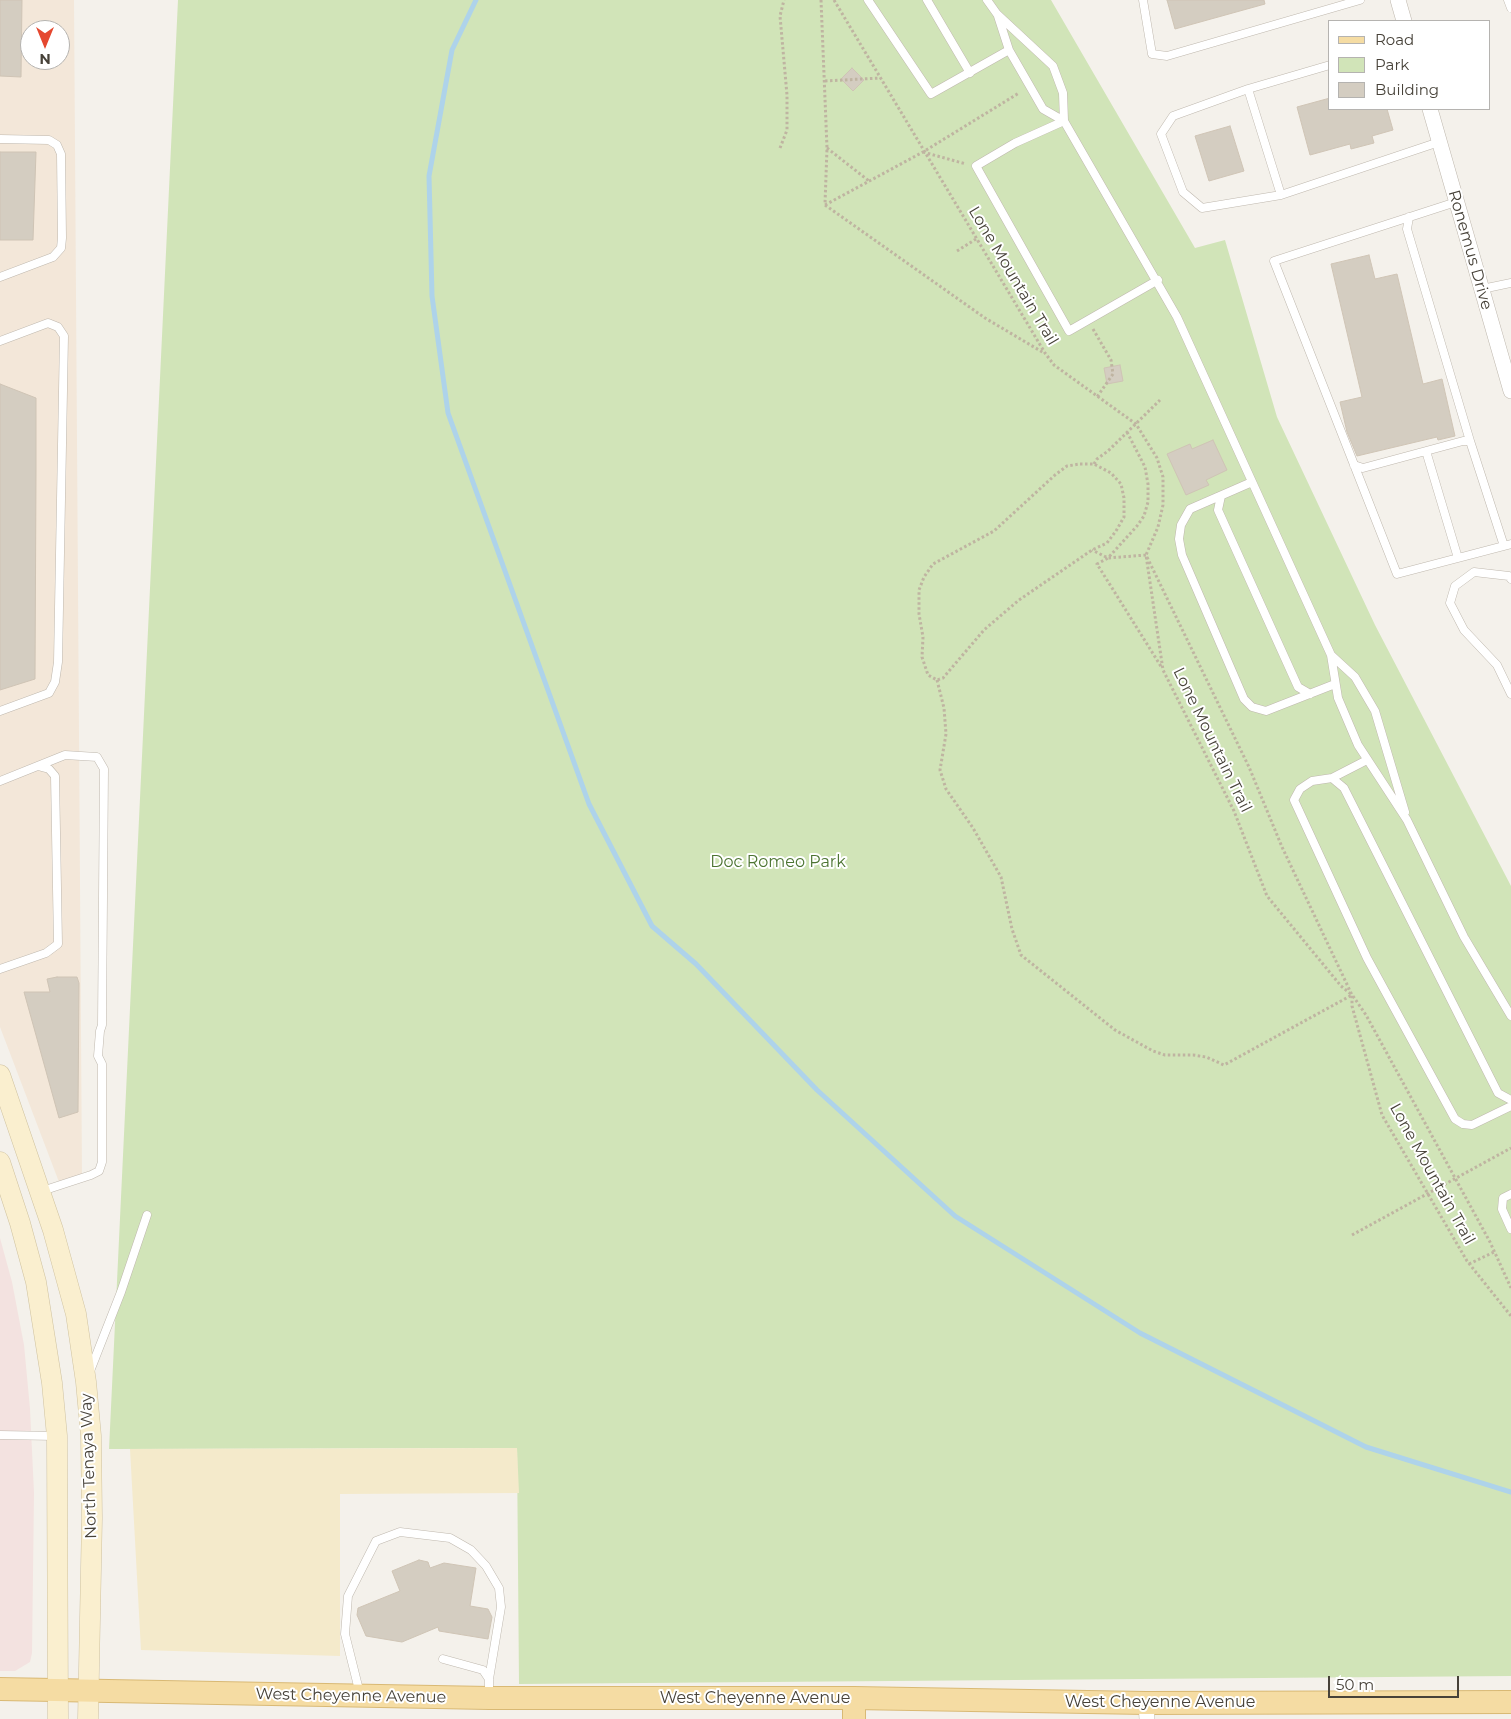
<!DOCTYPE html>
<style>
body{margin:0}
#map{position:relative;width:1511px;height:1719px;overflow:hidden;background:#f4f1eb;font-family:Montserrat,sans-serif}
canvas{display:block}
.legend{position:absolute;left:1328px;top:20px;width:162px;height:90px;box-sizing:border-box;background:#fff;border:1px solid #b5b3b0;margin:0;padding:6px 9px;list-style:none;font-size:15px;color:#474239}
.legend li{display:flex;align-items:center;gap:10px;height:25px}
.legend b{width:25px;border:1px solid #b5b3b0}
.north{position:absolute;left:20px;top:20px;width:50px;height:50px;box-sizing:border-box;background:#fff;border:1px solid #b5b3b0;border-radius:50%;rotate:180deg;font-size:14px;font-weight:700;line-height:20px;text-align:center;color:#474239}
.north::after{content:'';display:block;margin:auto;width:18px;height:22px;background:#e54830;clip-path:polygon(50% 0,100% 100%,50% 72%,0 100%)}
.scale{position:absolute;left:1328px;top:1676px;width:131px;height:22px;box-sizing:border-box;border:2px solid #474239;border-top:0;padding-left:6px;font-size:15px;line-height:18px;white-space:nowrap;color:#474239;-webkit-text-stroke:4px #fff;paint-order:stroke}
</style>
<div id="map">
<canvas width="1511" height="1719"></canvas>
<ul class="legend">
<li><b style="height:6px;background:#f5dca3"></b>Road</li>
<li><b style="height:14px;background:#d1e4b8"></b>Park</li>
<li><b style="height:14px;background:#d4cdc1"></b>Building</li>
</ul>
<div class="north">N</div>
<div class="scale">50 m</div>
</div>
<script>
const ctx = document.querySelector('canvas').getContext('2d');
ctx.lineJoin = 'round';
function paint(path, color) { ctx.fillStyle = color; ctx.fill(path, 'evenodd'); }
const poly = rows => new Path2D(rows.map(r => 'M' + r).join(''));
function stroke(path, color, width, dash) { ctx.strokeStyle = color; ctx.lineWidth = width; ctx.lineCap = dash ? 'butt' : 'round'; ctx.setLineDash(dash || []); ctx.stroke(path); }
function label(font, color, halo, rows, align = 'center') {
  ctx.font = font + ' Montserrat,sans-serif'; ctx.lineWidth = 4; ctx.setLineDash([]); ctx.textBaseline = 'middle'; ctx.strokeStyle = halo; ctx.fillStyle = color; for (const [text, x, y, turn = 0] of rows) {
    ctx.save(); ctx.translate(x, y); ctx.rotate((+turn || 0) * Math.PI / 180); ctx.textAlign = isNaN(turn) ? turn : align; if (halo) ctx.strokeText(text, 0, 0); ctx.fillText(text, 0, 0); ctx.restore();
  }
}
paint(poly([
 [0,0,74,0,82,1176,59,1182,0,1027],
 [30,30,60,30,60,60,30,60]
]), '#f3e7d9');
paint(poly([
 [0,1238,12,1282,24,1345,30,1409,34,1493,32,1653,30,1662,15,1671,0,1671]
]), '#f3e2e0');
paint(poly([
 [178,0,1051,0,1195,248,1225,240,1277,417,1375,625,1511,886,1511,1676,519,1684,517,1448,109,1449]
]), '#d1e4b8');
paint(poly([
 [517,1448,519,1493,340,1494,340,1656,141,1650,130,1449]
]), '#f4eacb');
stroke(poly([
 [476,0,452,50,429,176,432,296,448,413,589,804,652,926,696,964,817,1090,955,1216,1140,1333,1366,1447,1511,1492]
]), '#aed3ea', 5);
const building = poly([
 [0,0,22,0,21,77,0,76,0,0],
 [1167,0,1264,0,1265,4,1175,29,1167,0],
 [852,68,864,80,853,91,841,79,852,68],
 [1330,98,1330,109,1387,109,1393,130,1372,136,1374,143,1351,149,1350,144,1310,155,1297,107,1330,98],
 [1230,126,1244,171,1209,181,1195,136,1230,126],
 [0,152,36,152,33,240,0,240,0,152],
 [1369,255,1375,279,1397,274,1423,384,1442,379,1455,436,1438,440,1437,437,1357,456,1347,432,1340,402,1362,397,1331,264,1369,255],
 [1120,365,1123,381,1107,384,1104,368,1120,365],
 [0,384,36,398,36,470,35,679,0,690,0,384],
 [1213,440,1227,470,1206,480,1209,485,1186,495,1167,454,1190,444,1192,449,1213,440],
 [57,977,77,977,79,983,78,1112,59,1118,24,992,50,992,47,979,57,977],
 [419,1560,428,1562,430,1568,444,1563,476,1568,470,1606,488,1609,492,1617,488,1639,439,1631,438,1627,402,1642,366,1636,357,1615,358,1608,400,1591,392,1571,419,1560]
]);
paint(building, '#d4cdc1');
stroke(building, '#cfc4b5', 1);
const lane = poly([
 [868,0,931,94,1009,50],
 [927,0,970,73],
 [987,0,997,14,1053,66,1063,93,1064,121,1177,317,1331,655,1338,698,1358,745,1407,820,1464,937,1511,1016],
 [1143,0,1152,54,1167,56,1360,0],
 [1508,0,1511,8],
 [998,16,1009,50,1043,109,1064,121],
 [1330,65,1248,89,1173,116,1161,134,1183,192,1202,208,1281,195,1439,142],
 [1248,89,1281,195],
 [1064,121,1015,143,976,166,1069,331,1158,280],
 [0,139,49,140,57,145,61,154,62,238,61,248,53,257,0,277],
 [1456,202,1274,261,1397,574,1511,544],
 [1409,217,1407,229,1470,441],
 [1482,289,1511,283],
 [0,341,48,323,58,327,64,336,58,662,55,682,49,693,0,711],
 [1426,451,1458,558],
 [1354,465,1363,468,1463,441,1470,441,1504,546],
 [1252,482,1190,509,1181,525,1179,539,1182,555,1244,699,1252,707,1266,711,1335,684],
 [1221,496,1218,510,1298,687,1310,694],
 [1511,579,1509,576,1474,572,1455,586,1450,603,1464,630,1497,665,1511,694],
 [1331,655,1355,677,1375,711,1405,812],
 [1332,778,1367,760],
 [0,781,65,755,97,757,104,769,102,1025,100,1031,98,1056,102,1064,102,1162,99,1171,91,1175,42,1191],
 [0,969,46,953,58,944,55,776,49,769,38,766],
 [1511,1100,1498,1093,1344,788,1332,778,1312,781,1300,789,1294,800,1367,958,1455,1119,1463,1124,1472,1125,1511,1106],
 [1511,1194,1503,1198,1502,1209,1511,1229],
 [90,1371,121,1292,147,1215],
 [0,1435,55,1436],
 [443,1659,483,1670,489,1679],
 [360,1694,345,1634,348,1596,376,1541,400,1532,450,1538,471,1550,486,1566,499,1588,501,1607,489,1679,489,1696]
]);
const street = poly([
 [1398,0,1404,21],
 [1430,109,1511,391],
 [1146,1703,1147,1719]
]);
const secondary = poly([
 [0,1075,53,1230,76,1314,86,1382,91,1436,92,1518,88,1719],
 [0,1162,20,1223,36,1282,52,1383,57,1436,58,1719]
]);
const primary = poly([
 [0,1689,489,1698,854,1698,1146,1703,1511,1702],
 [854,1698,854,1719]
]);
stroke(lane, '#bfb8ae', 9);
stroke(street, '#bfb8ae', 16);
stroke(secondary, '#cfc29f', 21);
stroke(primary, '#d9b974', 24);
stroke(poly([
 [821,0,827,148,825,204],
 [834,0,1045,353,1054,365,1136,424,1157,458,1163,477,1163,505,1158,527,1146,555,1163,670,1234,811,1267,896,1341,986,1352,995,1352,1006,1382,1115,1467,1261,1511,1316],
 [825,81,880,78],
 [780,148,787,130,787,95,780,16,784,0],
 [827,148,869,181],
 [923,152,966,164],
 [825,205,985,318,1044,353],
 [825,205,923,152,1019,93],
 [957,251,976,239],
 [1093,329,1111,360,1113,374,1097,397],
 [1127,432,1145,467,1148,484,1148,502,1144,516,1137,526,1108,558,1097,564,1162,668],
 [1080,464,1094,464,1111,473,1121,484,1124,498,1124,517,1116,531,1107,543,1092,550,1019,600,984,630,943,678,937,680,928,675,922,657,923,637,919,614,919,590,924,577,933,564,994,531,1055,475,1067,466,1080,464],
 [1094,464,1097,459,1108,451,1160,400],
 [937,680,944,708,946,734,940,770,946,789,973,828,1001,877,1012,929,1021,955,1115,1030,1153,1051,1165,1055,1193,1055,1206,1057,1224,1065,1352,995,1282,847,1249,767,1146,555,1108,558,1092,550],
 [1353,996,1366,1015,1490,1242,1511,1288],
 [1352,1235,1511,1148],
 [1469,1264,1494,1252]
]), '#bfb4a1', 3, [2.5, 2.5]);
stroke(lane, '#fff', 8);
stroke(street, '#fff', 15);
stroke(secondary, '#faefcf', 20);
stroke(primary, '#f5dca3', 22);
label('16px', '#474239', '#fff', [
 ["Ronemus Drive",1470,250,74],
 ["Lone Mountain Trail",1013,276,59],
 ["Lone Mountain Trail",1212,740,64],
 ["Lone Mountain Trail",1432,1174,61],
 ["North Tenaya Way",89,1466,-92],
 ["West Cheyenne Avenue",351,1696,1],
 ["West Cheyenne Avenue",755,1698],
 ["West Cheyenne Avenue",1160,1702]
]);
label('16px', '#4c7432', '#fff', [
 ["Doc Romeo Park",778,862]
]);
</script>
